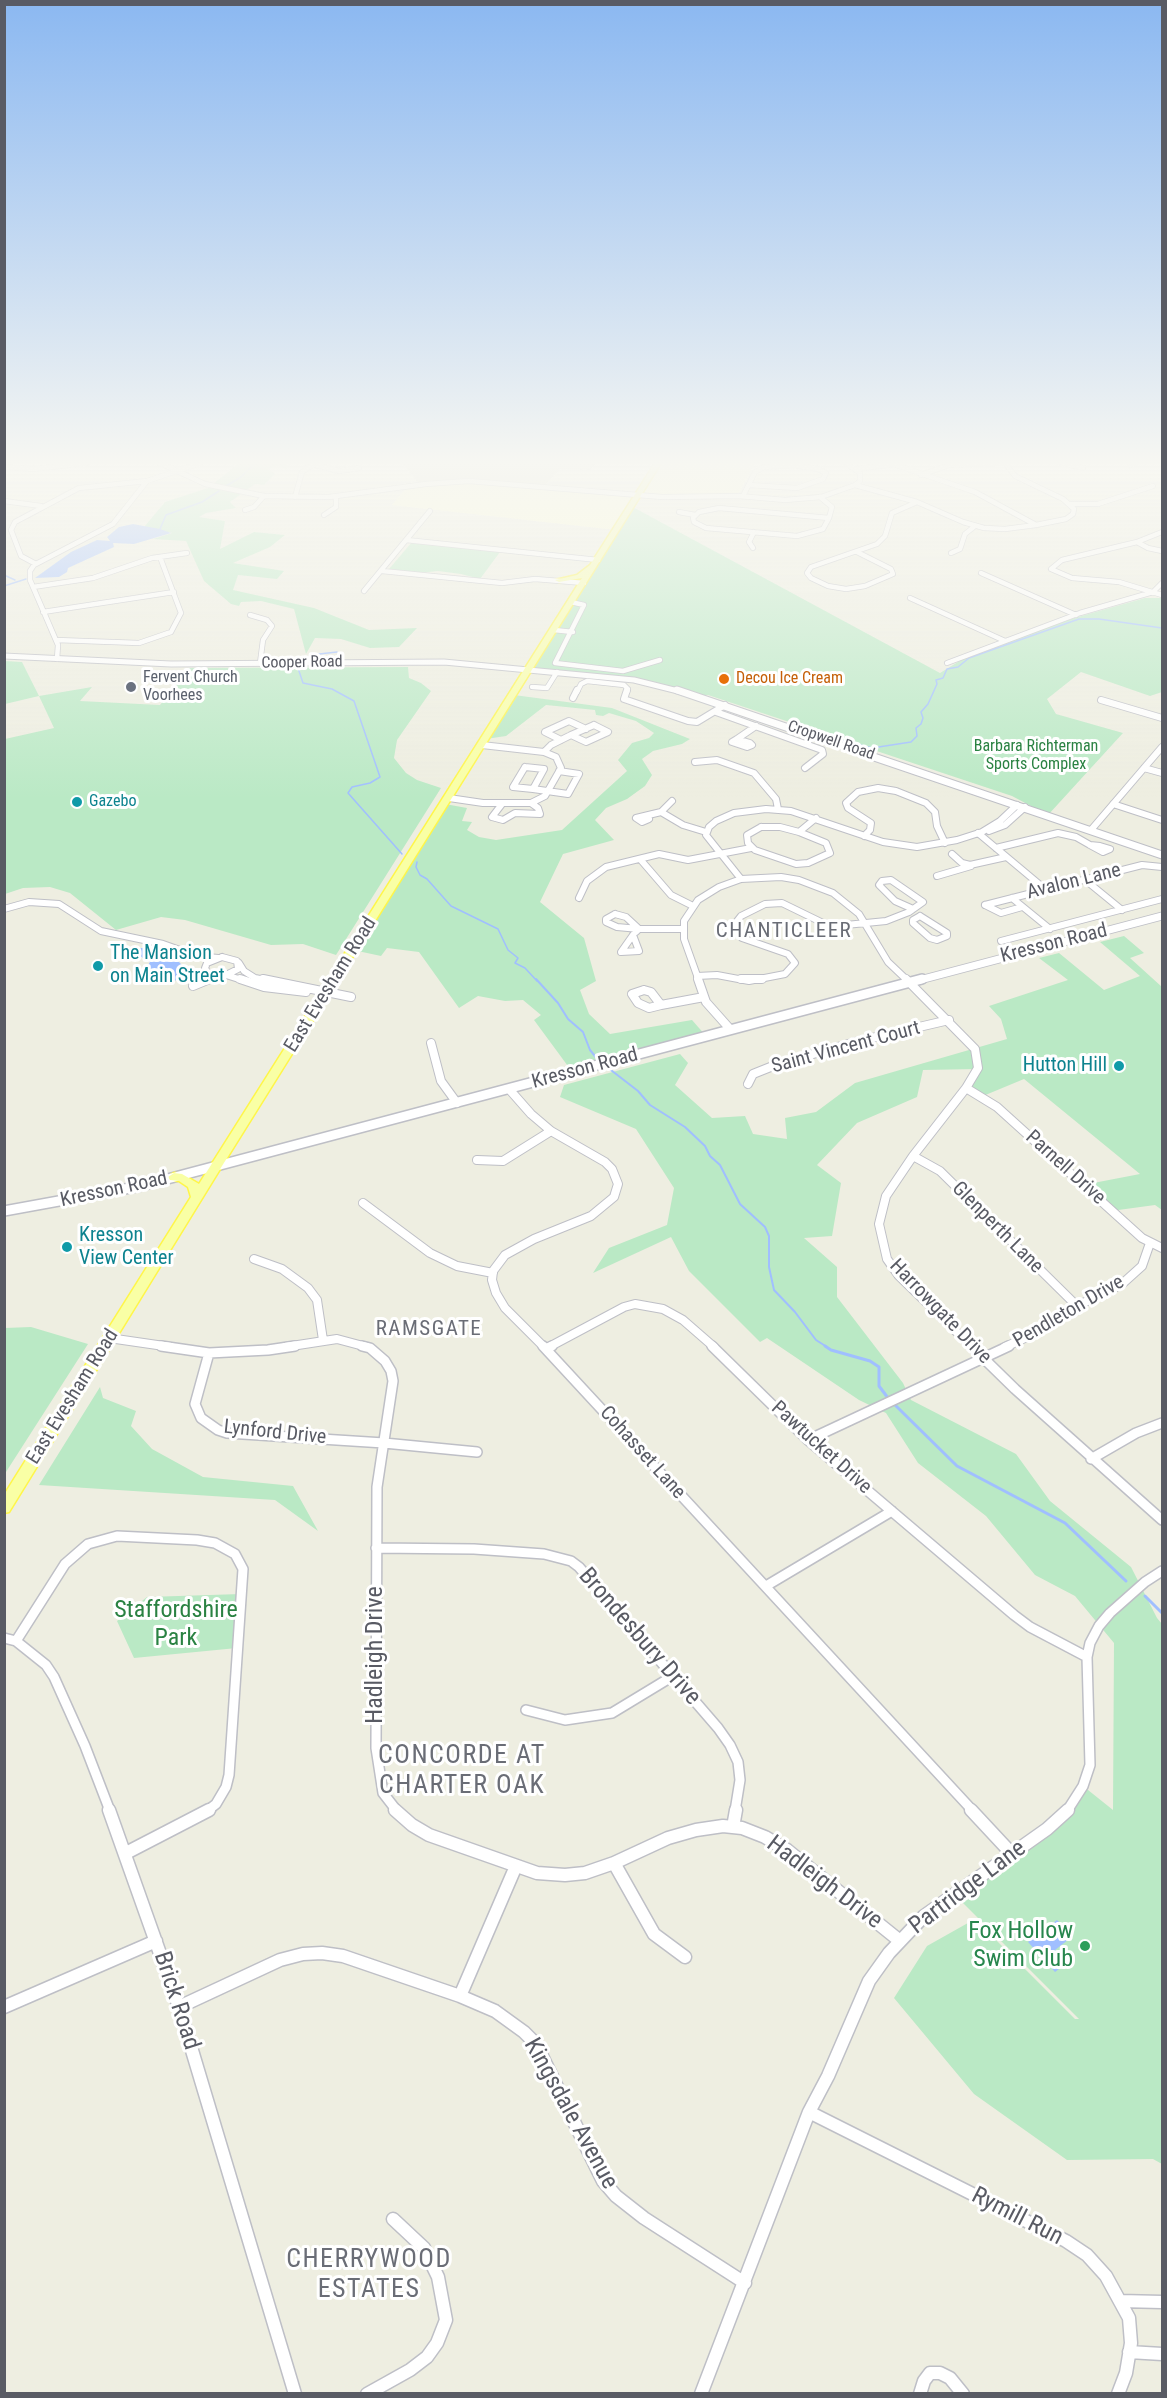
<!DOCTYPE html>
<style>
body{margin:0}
#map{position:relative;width:1167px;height:2398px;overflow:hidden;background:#eeeee1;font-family:"Roboto Condensed",sans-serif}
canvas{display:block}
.frame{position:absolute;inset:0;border:6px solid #595b64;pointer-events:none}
</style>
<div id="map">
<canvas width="1167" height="2398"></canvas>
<div class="frame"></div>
</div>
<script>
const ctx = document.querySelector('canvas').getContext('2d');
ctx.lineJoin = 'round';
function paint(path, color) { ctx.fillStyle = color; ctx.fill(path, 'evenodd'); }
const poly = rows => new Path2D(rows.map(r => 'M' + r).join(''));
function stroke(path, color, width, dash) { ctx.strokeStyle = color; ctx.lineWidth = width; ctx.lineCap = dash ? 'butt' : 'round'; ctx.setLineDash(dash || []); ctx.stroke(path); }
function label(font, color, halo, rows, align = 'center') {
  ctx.font = font + ' "Roboto Condensed",sans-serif'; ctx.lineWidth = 6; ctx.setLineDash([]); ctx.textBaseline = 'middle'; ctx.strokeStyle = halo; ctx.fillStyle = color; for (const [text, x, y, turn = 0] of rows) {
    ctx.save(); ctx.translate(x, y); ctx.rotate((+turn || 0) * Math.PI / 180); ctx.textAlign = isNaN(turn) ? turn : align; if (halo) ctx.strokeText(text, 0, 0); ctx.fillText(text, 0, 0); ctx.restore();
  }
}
paint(poly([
 [658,463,755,463,737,496,638,495,616,530,392,505,407,487,459,481,638,495]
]), '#ffffd5');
paint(poly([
 [413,463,596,463,590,470,560,469,544,486,500,482,420,485,403,464]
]), '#e1e0d1');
paint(poly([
 [239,463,286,463,287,469,276,466,268,469,275,474,264,485,255,484,230,502,236,508,206,513,199,517,225,521,220,549,254,532,285,535,270,547,233,563,284,571,277,579,238,575,233,590,314,608,369,630,417,628,399,647,370,648,341,639,315,638,306,654,294,609,261,601,241,602,239,606,231,604,204,581,186,541,153,539,172,533,144,527,165,502,208,488],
 [631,506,940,673,966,657,1074,618,1145,598,1162,598,1162,692,1150,696,1081,672,1047,699,1056,714,1123,733,1048,815,1012,796,708,695,698,696,650,683,530,669],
 [412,542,500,552,480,579,461,574,438,571,419,573,389,569],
 [5,661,22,662,39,696,92,687,80,701,160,705,189,668,408,667,409,678,421,683,431,691,397,740,394,758,406,773,417,780,441,788,336,955,303,944,271,945,185,920,161,917,116,930,70,893,50,887,23,888,5,894,5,739,54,728,39,696,5,704],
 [514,695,612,708,690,739,682,744,653,751,642,759,652,775,645,786,627,799,606,808,595,820,614,840,563,854,540,902,584,938,596,981,580,990,589,1014,610,1034,692,1020,706,1036,573,1073,534,1020,541,1015,523,1000,505,1001,478,996,459,1008,419,952,387,948,381,956,353,950,445,804,467,808,462,821,472,822,467,830,479,837,496,840,562,830,627,771,618,760,632,743,649,738,654,733,636,721,609,713,603,716,596,715,595,710,546,705,506,736,486,739],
 [1124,936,1144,953,1130,958,1162,987,1162,1210,1155,1205,1111,1211,1083,1185,1140,1174,1024,1079,983,1096,970,1084,978,1069,923,1070,917,1097,857,1123,817,1165,841,1183,832,1236,804,1238,837,1267,837,1297,903,1383,911,1400,1016,1454,1050,1501,1131,1567,1157,1618,1162,1624,1162,2164,1153,2159,1067,2160,974,2094,894,1998,927,1946,975,1919,1075,2019,1079,2019,955,1895,1047,1829,1083,1786,1113,1810,1114,1643,1075,1596,1035,1575,986,1516,918,1463,886,1413,859,1400,767,1338,760,1342,689,1271,671,1237,593,1273,609,1248,667,1225,674,1188,636,1129,560,1097,564,1085,680,1054,688,1063,675,1085,712,1118,745,1116,753,1134,787,1139,785,1118,816,1112,855,1083,1007,1039,1001,1019,989,1006,1068,980,1039,958,1059,953,1104,990,1140,976,1100,942],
 [31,1327,88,1344,6,1472,5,1328],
 [100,1387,103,1398,136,1411,131,1426,152,1449,203,1477,293,1486,318,1531,275,1500,39,1485],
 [241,1594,237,1648,134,1658,117,1621,147,1597]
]), '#bae9c5');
paint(poly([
 [133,524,160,529,171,533,134,544,113,543,114,547,68,568,67,572,59,577,35,578,71,552,97,540,110,541,107,537,119,527],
 [137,948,146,948,179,962,184,967,184,973,177,980,165,983,155,983,146,980,143,973,150,962,134,953],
 [1057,1920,1073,1936,1055,1950,1067,1963,1055,1972,1028,1942]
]), '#a0bfff');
stroke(poly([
 [226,486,241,477,255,463],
 [160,529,166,515,202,502,219,491],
 [4,575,15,580],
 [4,586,26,579],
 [299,661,319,654,337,652],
 [297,665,303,683,332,689,354,701,380,777,370,783,352,787,348,793,402,854],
 [816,734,872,748,911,742,917,736,916,728,921,724,923,718,921,712,928,704,937,684,936,680,943,678,947,669,958,667,969,658,1079,619,1099,619,1162,628],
 [417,862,416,867,420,875,427,879,451,906,498,929,508,950,518,958,515,963,525,968,537,981]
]), '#a0bfff', 1.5);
stroke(poly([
 [536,979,558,1003,568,1019,583,1032,590,1050,599,1061],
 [607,1067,638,1091,650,1105,685,1127,705,1146,710,1156,720,1165,740,1204,765,1227,769,1236,769,1267,774,1290,795,1312,816,1340,827,1347]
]), '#a0bfff', 2);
stroke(poly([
 [825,1346,831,1350,870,1361,879,1367,879,1386,888,1398],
 [893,1403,957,1466,1065,1523,1126,1581],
 [1145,1596,1162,1613]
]), '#a0bfff', 3);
const minorFar4 = poly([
 [160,463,205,484,264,496,329,497,426,484,469,481,662,497,739,496,785,500,821,497,855,485,860,481,860,473,846,463],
 [1062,463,1083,468],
 [312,464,339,471,359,468],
 [1130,465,1133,463],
 [4,467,34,469,86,463],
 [857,469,893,464,975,492,1036,525],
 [921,475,949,465,1005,463],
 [855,485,917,502,963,522,984,528,1005,529,1036,525,1066,519,1073,514,1074,509,1063,499,1015,476,1005,463],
 [743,496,755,472,764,467,794,465,818,469,826,473,823,479,797,488,749,485],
 [295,497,302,472,315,463],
 [820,497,832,507,829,518],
 [4,501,41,506],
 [1070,504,1098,504,1153,486],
 [719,508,829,518,823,529,797,536,706,528,694,522,693,518,699,512,719,508],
 [245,510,254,507,264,496],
 [679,512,695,515],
 [324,515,336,507,336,496],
 [1162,532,1137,542,1062,560,1051,569,1072,578,1119,582,1162,595],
 [406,540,598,560],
 [1137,542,1148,548,1162,551],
 [753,548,749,542,754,532],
 [857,552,891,569,893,574,865,586,846,589,828,586,811,578,807,573,811,567,877,544,885,536,892,513,917,502],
 [951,553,960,549,965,534,975,526],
 [36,564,21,556,11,530,15,522,79,488,147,481],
 [382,571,502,583,535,579,584,583],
 [981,573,1076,615],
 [33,587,93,578,152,558,187,553],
 [364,591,430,511],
 [910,598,1005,641],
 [571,602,584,605,555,663,623,671,660,660],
 [43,612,174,592],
 [250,615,267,620,272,626,263,640,260,663],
 [554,630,573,632],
 [56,640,139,643,171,632,181,613,160,557],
 [57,659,58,645,30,580,30,571,34,565,113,524,147,481,200,463],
 [947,663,1080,613,1153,592,1162,583],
 [532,687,547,688,557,672],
 [577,692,581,684,587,681,624,685,628,689,627,692]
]);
const minorFar3 = poly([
 [627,690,624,699,688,721,697,722,725,705],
 [573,698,577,690],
 [1101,700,1162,718],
 [716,712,822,750,823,754,805,768],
 [594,725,608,732,586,742,571,735,594,725],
 [737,739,750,743,752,745,747,747,732,742,737,739],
 [737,739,756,726],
 [561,740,545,732,569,721,586,729],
 [544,752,551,745,571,735],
 [695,762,717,760,754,773,776,799,778,809],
 [525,767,544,769,533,789,513,787,525,767],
 [1144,768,1162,773],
 [533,789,568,794,579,774,559,771],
 [449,798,483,803,531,803,545,796,561,768,556,757,544,752,482,745],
 [502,804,492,817,503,820,515,813,540,814,538,808,531,803],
 [1113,804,1162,820],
 [661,812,683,825,706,832],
 [647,817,649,819,642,822,636,818,661,812,672,801],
 [761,827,780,827,799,832,826,843,830,853,808,863,796,864,755,850,748,843,747,835,761,827],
 [1091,830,1162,747],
 [989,831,1005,825,1025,807],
 [799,832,816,818],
 [978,833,1045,889],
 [864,836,870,830,871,823,848,808,846,803,858,792,878,788,896,791,926,803,935,812,937,826,945,843],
 [1090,845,1100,846,1110,849,1103,852,1090,845],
 [996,848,1058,833,1076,837,1090,845],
 [952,854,962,863,970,865,1006,857],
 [640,859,671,895,693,906],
 [937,876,971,866],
 [741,879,706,835,709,827,716,821,734,813,766,809,791,811,883,842,917,847,957,840,982,832,1000,821,1017,805],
 [1084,879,1122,910],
 [579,898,587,881,606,867,659,854,688,860,751,848],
 [1012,898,1050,929],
 [985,905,1142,865,1162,867],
 [985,905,1001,913,1022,907],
 [4,909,29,902,59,904,101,931,163,944,197,956,218,958],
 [615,914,626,917,639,929,617,927,606,922,606,919,615,914],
 [920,916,947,933,947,936,937,940,930,938,913,923,913,920,920,916],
 [636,932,639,929,683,929],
 [633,935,639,951,621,952,633,935],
 [1001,941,1162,899],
 [222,957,237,961,238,969,224,976,214,976,207,972,205,968,207,963,222,957],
 [239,963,244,971,255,978,270,981],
 [226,975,245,981],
 [697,976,717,975,749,981],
 [206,981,217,977],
 [699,981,684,939,684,921,698,900,719,887,741,879,781,877,799,880,833,893,859,914,888,962,908,981],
 [749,981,785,974,795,963,788,954,742,938,734,931,734,925,741,916,765,904,782,903,823,923,836,926,886,921,909,912,923,902,891,880,882,881,879,885,895,901,913,909]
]);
const minorFar2 = poly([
 [240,979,264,987,306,992],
 [263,979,351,997],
 [698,979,706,1002,730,1029],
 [741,979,762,979],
 [906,979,975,1049,978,1068,966,1088,913,1156,886,1196,879,1224,887,1259,899,1276,972,1347],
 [193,986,210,979],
 [644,990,651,992,661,1005,649,1008,638,1003,632,994,644,990],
 [661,1005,704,997],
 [431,1043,441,1081,457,1103],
 [748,1084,753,1074,778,1064,859,1041,949,1020],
 [966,1088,997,1107,1142,1238,1162,1248],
 [509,1089,531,1114,551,1131,605,1162,612,1169,618,1184,614,1197,591,1216,534,1239,505,1255,493,1271,492,1280,496,1293,505,1308,544,1347],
 [913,1156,940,1171,1077,1306],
 [477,1160,503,1161,551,1131],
 [363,1203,430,1253,457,1266,493,1273],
 [254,1259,282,1269,308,1288,317,1300,323,1340],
 [109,1338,171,1347],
 [285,1347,337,1339,367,1347],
 [549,1347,624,1307,635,1304,663,1309,683,1320,714,1347],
 [1005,1347,1040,1331,1077,1306,1122,1284,1142,1266,1150,1243]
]);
const minorFar1 = poly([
 [161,1346,209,1353,268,1350,295,1346],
 [362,1346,370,1348,385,1361,391,1371,393,1381,377,1487,376,1748,383,1793,397,1811],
 [543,1346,973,1811],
 [712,1346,808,1440,1014,1615,1030,1627,1087,1657],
 [971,1346,1015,1389,1162,1520],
 [546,1349,552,1346],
 [209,1353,195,1404,201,1418,218,1430,227,1433,384,1443,477,1452],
 [808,1440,1009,1346],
 [1091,1459,1136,1433,1162,1423],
 [376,1548,474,1549,544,1554,571,1561,579,1567,718,1728,730,1745,738,1762,740,1780,735,1811],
 [766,1586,892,1511],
 [4,1638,16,1641,46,1665,54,1677,85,1746,110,1811],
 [16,1641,65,1564,88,1544,117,1536,197,1540,215,1543,235,1554,243,1569,229,1775,226,1787,216,1804,207,1811],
 [526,1710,565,1720,612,1713,673,1676],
 [1067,1811,1083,1786,1090,1765,1087,1657,1090,1643,1099,1626,1110,1613,1145,1582,1162,1571]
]);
const minor = poly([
 [109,1810,179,2007,295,2394],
 [395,1810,412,1825,429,1835,537,1873,565,1875,585,1873,614,1863,668,1838,696,1830,723,1826,742,1828,765,1837,787,1850,900,1941],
 [971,1810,1012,1854],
 [733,1827,736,1810],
 [126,1853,209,1810],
 [614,1863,654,1934,685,1957],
 [460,1996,516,1866],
 [4,2007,156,1941],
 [179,2007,280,1960,303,1954,322,1953,343,1956,460,1996,495,2011,524,2032,536,2044,603,2181,616,2196,644,2218,745,2283],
 [809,2112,1066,2241,1087,2255,1106,2276,1129,2318,1131,2343,1126,2373,1118,2394],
 [1120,2301,1162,2302],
 [1129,2352,1162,2354],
 [367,2394,410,2370,427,2357,437,2343,446,2320,438,2277,424,2248,393,2219],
 [701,2394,809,2112,828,2076,869,1981,889,1953,924,1916,1047,1829,1068,1810],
 [920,2394,924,2381,930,2373,940,2373,950,2378,963,2394]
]);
const tertiaryFar2 = poly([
 [4,656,171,664,444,662,634,680,682,692]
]);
const tertiaryFar1 = poly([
 [677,690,1162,855],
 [916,981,1162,916]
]);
const tertiary = poly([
 [4,1211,141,1186,922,979]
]);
const primary = poly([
 [655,463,661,463,222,1166,9,1512,4,1513,4,1495,191,1197,188,1187,179,1181,170,1180,168,1177,174,1173,182,1174,199,1184,582,578,559,582,555,580,577,575,590,565,655,463]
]);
stroke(minorFar4, '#bebfc6', 6);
stroke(minorFar3, '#bebfc6', 8);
stroke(minorFar2, '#bebfc6', 10);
stroke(minorFar1, '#bebfc6', 12);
stroke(minor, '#bebfc6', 15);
stroke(tertiaryFar2, '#bebfc6', 7);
stroke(tertiaryFar1, '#bebfc6', 9);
stroke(tertiary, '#bebfc6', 12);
stroke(primary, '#fff649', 3);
stroke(minorFar4, '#fff', 4.5);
stroke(minorFar3, '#fff', 6);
stroke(minorFar2, '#fff', 8);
stroke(minorFar1, '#fff', 9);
stroke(minor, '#fff', 12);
stroke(tertiaryFar2, '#fff', 5);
stroke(tertiaryFar1, '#fff', 7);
stroke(tertiary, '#fff', 9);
paint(primary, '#f9ffa5');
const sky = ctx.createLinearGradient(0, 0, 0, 799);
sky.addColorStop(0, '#8bb8f1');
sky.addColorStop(0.58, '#f7f7f2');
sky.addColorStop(1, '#f7f7f200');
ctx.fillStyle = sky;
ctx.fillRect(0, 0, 1167, 799);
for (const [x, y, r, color] of [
 [724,679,6,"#e8710a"],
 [131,687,6,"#6b7280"],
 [77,802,6,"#0f9aa8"],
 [98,966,6,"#0f9aa8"],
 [1119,1066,6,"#0f9aa8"],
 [67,1247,6,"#0f9aa8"],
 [1085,1946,6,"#2e9e5b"]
]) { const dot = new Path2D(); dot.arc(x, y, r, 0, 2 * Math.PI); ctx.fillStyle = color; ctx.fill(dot); stroke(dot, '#fff', 2); }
label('16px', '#595b64', '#fff', [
 ["Cooper Road",302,663,-1],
 ["Cropwell Road",831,741,19]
]);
label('16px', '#5b616d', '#fff', [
 ["Fervent Church",143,678],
 ["Voorhees",143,696]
], 'left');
label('16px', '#c56008', '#fff', [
 ["Decou Ice Cream",736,679]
], 'left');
label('16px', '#2a8242', '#fff', [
 ["Barbara Richterman",1036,747],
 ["Sports Complex",1036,765]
]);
label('16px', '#0d838f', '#fff', [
 ["Gazebo",89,802]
], 'left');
label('20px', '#595b64', '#fff', [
 ["Avalon Lane",1074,882,-14],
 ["Kresson Road",1054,944,-14],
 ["East Evesham Road",331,985,-58],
 ["Saint Vincent Court",846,1048,-15],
 ["Kresson Road",585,1069,-15],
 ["Parnell Drive",1065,1168,42],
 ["Kresson Road",114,1190,-12],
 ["Glenperth Lane",997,1228,45],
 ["Harrowgate Drive",940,1312,46],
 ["Pendleton Drive",1069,1312,-30],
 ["East Evesham Road",73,1397,-58],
 ["Lynford Drive",275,1433,6],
 ["Pawtucket Drive",821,1448,42],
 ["Cohasset Lane",642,1453,48]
]);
label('20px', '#0d838f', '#fff', [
 ["The Mansion",110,954],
 ["on Main Street",110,977],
 ["Hutton Hill",1107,1066,"right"],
 ["Kresson",79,1236],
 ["View Center",79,1259]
], 'left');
ctx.letterSpacing = '1.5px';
label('21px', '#6a6d76', '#fff', [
 ["CHANTICLEER",784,932],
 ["RAMSGATE",429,1330]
]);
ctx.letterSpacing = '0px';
label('24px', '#2a8242', '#fff', [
 ["Staffordshire",176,1611],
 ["Park",176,1639]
]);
label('24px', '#595b64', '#fff', [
 ["Brondesbury Drive",639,1637,49],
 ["Hadleigh Drive",376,1655,-90],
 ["Hadleigh Drive",824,1883,37],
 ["Partridge Lane",968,1888,-37],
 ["Brick Road",176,2001,72],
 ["Kingsdale Avenue",570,2114,61],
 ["Rymill Run",1017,2217,27]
]);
label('24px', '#27864d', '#fff', [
 ["Fox Hollow",1073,1932],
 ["Swim Club",1073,1960]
], 'right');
ctx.letterSpacing = '1.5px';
label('26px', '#6a6d76', '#fff', [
 ["CONCORDE AT",462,1756],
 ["CHARTER OAK",462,1786],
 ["CHERRYWOOD",369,2260],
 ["ESTATES",369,2290]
]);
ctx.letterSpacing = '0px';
</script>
